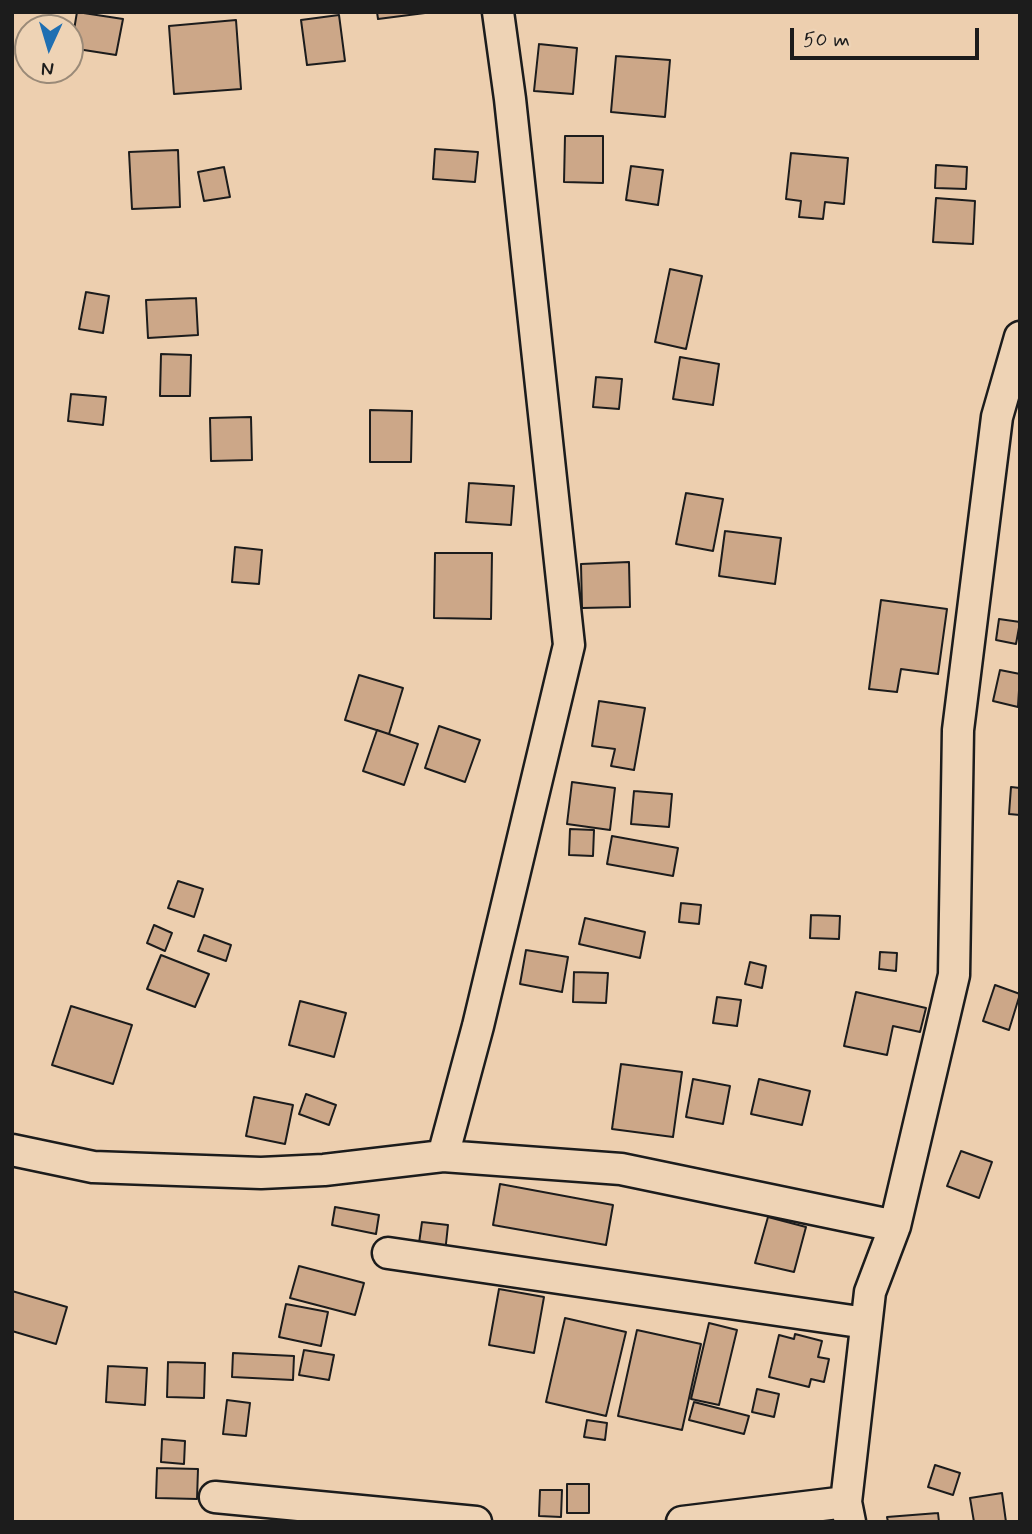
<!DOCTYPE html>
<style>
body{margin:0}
#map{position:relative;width:1032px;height:1534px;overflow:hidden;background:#edcfaf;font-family:Mynerve,sans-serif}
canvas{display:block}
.frame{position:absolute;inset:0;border:14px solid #1c1c1c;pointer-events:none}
.north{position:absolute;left:14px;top:14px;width:70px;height:70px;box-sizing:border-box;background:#eed3b5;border:2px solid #9a8a78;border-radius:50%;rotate:184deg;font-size:19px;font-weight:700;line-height:28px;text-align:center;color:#1c1c1c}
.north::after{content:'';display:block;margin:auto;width:24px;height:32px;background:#1f6fb2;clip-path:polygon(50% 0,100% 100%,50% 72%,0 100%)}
.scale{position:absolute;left:790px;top:28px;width:189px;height:32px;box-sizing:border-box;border:4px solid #1c1c1c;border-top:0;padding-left:9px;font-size:21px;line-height:24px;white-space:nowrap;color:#1c1c1c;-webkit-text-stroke:5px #eed3b5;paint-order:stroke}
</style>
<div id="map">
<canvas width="1032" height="1534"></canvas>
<div class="frame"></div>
<div class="north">N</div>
<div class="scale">50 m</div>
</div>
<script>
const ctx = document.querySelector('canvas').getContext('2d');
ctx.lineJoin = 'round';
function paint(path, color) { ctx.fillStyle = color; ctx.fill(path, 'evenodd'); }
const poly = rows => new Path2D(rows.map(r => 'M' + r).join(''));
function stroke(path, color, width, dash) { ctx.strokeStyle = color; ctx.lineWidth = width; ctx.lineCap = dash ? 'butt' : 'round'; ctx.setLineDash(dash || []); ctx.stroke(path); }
const building = poly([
 [77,12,123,19,116,55,71,48,77,12],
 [377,12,425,12,425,13,378,19,377,12],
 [339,15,345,61,307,65,301,20,339,15],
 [236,20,241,89,174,94,169,26,236,20],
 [539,44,577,48,573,94,534,91,539,44],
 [616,56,670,60,665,117,611,112,616,56],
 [565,136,603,136,603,183,564,182,565,136],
 [435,149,478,152,475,182,433,179,435,149],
 [178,150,180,207,132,209,129,152,178,150],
 [791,153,848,158,844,204,825,202,823,219,799,217,801,201,786,199,791,153],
 [936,165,967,167,966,189,935,188,936,165],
 [631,166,663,170,658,205,626,200,631,166],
 [224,167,230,197,204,201,198,172,224,167],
 [936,198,975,201,973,244,933,242,936,198],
 [670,269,702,276,686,349,655,342,670,269],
 [86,292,109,296,103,333,79,329,86,292],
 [196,298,198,335,148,338,146,300,196,298],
 [161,354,191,355,190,396,160,396,161,354],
 [680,357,719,364,713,405,673,399,680,357],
 [596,377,622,379,619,409,593,407,596,377],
 [71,394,106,397,103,425,68,421,71,394],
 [370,410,412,411,411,462,370,462,370,410],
 [251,417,252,460,211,461,210,418,251,417],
 [469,483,514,486,511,525,466,522,469,483],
 [686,493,723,499,713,551,676,544,686,493],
 [725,531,781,538,775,584,719,576,725,531],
 [235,547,262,550,259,584,232,582,235,547],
 [435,553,492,553,491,619,434,618,435,553],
 [629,562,630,607,582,608,581,564,629,562],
 [881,600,947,609,938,674,901,669,897,692,869,689,881,600],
 [999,619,1020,622,1016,644,996,640,999,619],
 [1000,670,1020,674,1018,707,993,701,1000,670],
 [359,675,403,688,389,734,345,720,359,675],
 [599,701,645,708,634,770,611,766,615,749,592,746,599,701],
 [439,726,480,740,465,782,425,768,439,726],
 [377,730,418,744,404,785,363,771,377,730],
 [572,782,615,788,610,830,567,824,572,782],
 [1011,787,1020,788,1020,815,1009,814,1011,787],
 [634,791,672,794,669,827,631,824,634,791],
 [570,829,594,830,593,856,569,855,570,829],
 [612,836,678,848,673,876,607,864,612,836],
 [178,881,203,889,194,917,168,908,178,881],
 [681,903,701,905,699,924,679,922,681,903],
 [811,915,840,916,839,939,810,938,811,915],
 [585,918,645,932,640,958,579,944,585,918],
 [154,925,172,933,165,951,147,943,154,925],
 [204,935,231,945,226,961,198,951,204,935],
 [526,950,568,957,562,992,520,984,526,950],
 [880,952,897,953,896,971,879,969,880,952],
 [161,955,209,974,195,1007,147,989,161,955],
 [750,962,766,966,762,988,745,984,750,962],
 [574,972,608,973,606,1003,573,1002,574,972],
 [995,985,1020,994,1009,1030,983,1021,995,985],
 [856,992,926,1008,920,1032,893,1026,887,1055,844,1046,856,992],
 [717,997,741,1000,737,1026,713,1023,717,997],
 [300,1001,346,1013,334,1057,289,1045,300,1001],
 [71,1006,132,1025,113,1084,52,1065,71,1006],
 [621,1064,682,1072,673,1137,612,1129,621,1064],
 [693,1079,730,1086,723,1124,686,1117,693,1079],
 [759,1079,810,1091,802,1125,751,1114,759,1079],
 [306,1094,336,1105,329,1125,299,1114,306,1094],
 [254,1097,293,1105,285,1144,246,1136,254,1097],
 [961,1151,992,1162,979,1198,947,1186,961,1151],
 [500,1184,613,1205,606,1245,493,1225,500,1184],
 [335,1207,379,1215,376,1234,332,1225,335,1207],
 [768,1217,806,1227,794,1272,755,1263,768,1217],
 [422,1222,448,1225,445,1253,418,1250,422,1222],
 [299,1266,364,1283,355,1315,290,1298,299,1266],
 [499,1289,544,1297,534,1353,489,1345,499,1289],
 [12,1291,67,1307,56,1344,12,1331,12,1291],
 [286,1304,328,1312,321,1346,279,1337,286,1304],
 [565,1318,626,1332,606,1416,546,1402,565,1318],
 [709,1323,737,1330,719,1405,691,1399,709,1323],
 [637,1330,701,1344,682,1430,618,1416,637,1330],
 [795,1334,822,1341,818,1357,829,1359,824,1382,811,1379,809,1387,769,1377,779,1335,794,1339,795,1334],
 [304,1350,334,1355,329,1380,299,1375,304,1350],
 [233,1353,294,1356,293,1380,232,1377,233,1353],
 [168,1362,205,1363,204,1398,167,1397,168,1362],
 [108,1366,147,1368,145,1405,106,1402,108,1366],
 [757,1389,779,1394,774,1417,752,1412,757,1389],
 [227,1400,250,1403,246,1436,223,1434,227,1400],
 [694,1402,749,1416,744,1434,689,1420,694,1402],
 [587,1420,607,1423,605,1440,584,1437,587,1420],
 [162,1439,185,1441,184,1464,161,1462,162,1439],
 [935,1465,960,1473,953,1495,928,1487,935,1465],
 [157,1468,198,1469,197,1499,156,1498,157,1468],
 [567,1484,589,1484,589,1513,567,1513,567,1484],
 [540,1490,562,1490,561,1517,539,1516,540,1490],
 [1002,1493,1006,1522,974,1522,970,1498,1002,1493],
 [938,1513,939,1522,888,1522,887,1517,938,1513]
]);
paint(building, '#cca788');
stroke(building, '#1c1c1c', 2);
const minor = poly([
 [12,1150,93,1167,261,1173,324,1170,443,1156,621,1169,895,1226],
 [443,1156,478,1026,569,645,510,99,498,12],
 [388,1253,866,1323],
 [215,1497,476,1522],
 [682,1522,846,1502],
 [850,1522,846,1502,870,1292,895,1226,954,975,958,730,997,417,1020,337]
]);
stroke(minor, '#1c1c1c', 35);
stroke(minor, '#eed3b5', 30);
</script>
